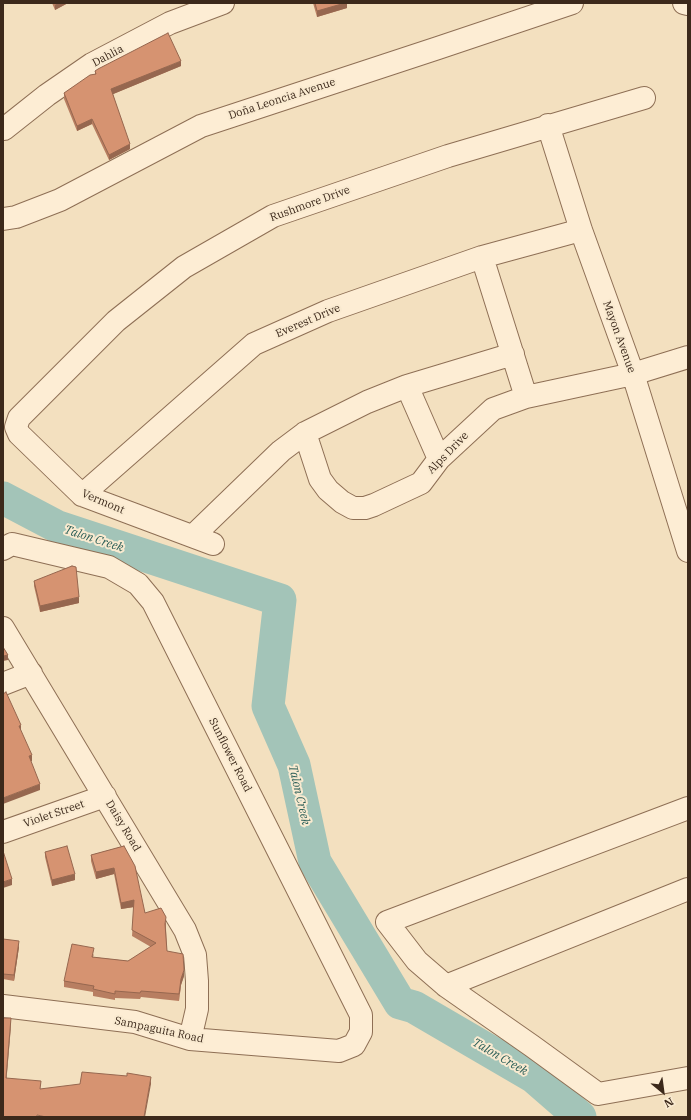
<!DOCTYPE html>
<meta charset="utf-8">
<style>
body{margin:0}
#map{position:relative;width:691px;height:1120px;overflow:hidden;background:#f3e0bf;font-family:"IBM Plex Serif",serif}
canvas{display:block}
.frame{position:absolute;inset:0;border:4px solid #3c291b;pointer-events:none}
.north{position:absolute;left:643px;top:1072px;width:40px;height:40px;-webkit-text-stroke:3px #f9ead0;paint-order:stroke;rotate:151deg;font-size:11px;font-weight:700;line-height:16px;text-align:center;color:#3c291b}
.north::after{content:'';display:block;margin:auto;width:14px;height:18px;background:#3c291b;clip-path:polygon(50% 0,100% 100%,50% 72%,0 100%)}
</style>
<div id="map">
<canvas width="691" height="1120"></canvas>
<div class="frame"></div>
<div class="north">N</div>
</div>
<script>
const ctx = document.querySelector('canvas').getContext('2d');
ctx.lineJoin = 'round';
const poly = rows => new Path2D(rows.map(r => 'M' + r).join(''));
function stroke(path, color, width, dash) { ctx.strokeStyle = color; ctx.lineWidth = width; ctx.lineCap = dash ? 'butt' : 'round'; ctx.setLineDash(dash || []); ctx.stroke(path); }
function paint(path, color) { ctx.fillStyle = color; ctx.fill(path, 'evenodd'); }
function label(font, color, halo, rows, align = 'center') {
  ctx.font = font + ' "IBM Plex Serif",serif'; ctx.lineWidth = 4; ctx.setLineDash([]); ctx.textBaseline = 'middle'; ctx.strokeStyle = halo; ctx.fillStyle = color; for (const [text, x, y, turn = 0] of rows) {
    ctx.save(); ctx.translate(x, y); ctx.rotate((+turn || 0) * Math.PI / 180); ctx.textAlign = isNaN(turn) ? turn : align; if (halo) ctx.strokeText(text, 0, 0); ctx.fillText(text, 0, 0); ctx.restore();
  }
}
stroke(poly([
 [3,498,58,527,280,600,268,706,294,765,315,862,400,1003,414,1007,534,1077,580,1117]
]), '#a3c4b8', 33);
const minor = poly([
 [684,3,688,4],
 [548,125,581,230,633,374,688,551],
 [4,129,47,95,92,64,170,23,223,3],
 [3,219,16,217,60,200,201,126,438,48,572,3],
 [482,257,526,397],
 [407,386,439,459],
 [305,433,320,479,328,490,342,502,353,508,365,508,374,505,421,483,439,459,493,409,526,397,633,374,688,357],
 [82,495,254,344,328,311,482,257,581,230],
 [193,536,281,451,305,433,367,402,407,386,513,354],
 [213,544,82,495,19,434,16,427,19,418,116,321,184,267,273,216,448,156,644,98],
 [3,549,12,544,109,567,138,584,153,602,361,1015,361,1032,354,1045,339,1051,190,1039,135,1022,3,1006],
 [3,628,185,930,195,955,197,981,197,1009,190,1039],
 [3,684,31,673],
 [688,808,387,922,417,961,446,986,532,1046,598,1094,688,1078],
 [3,832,105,796],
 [446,986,688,889]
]);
stroke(minor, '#8e6f55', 24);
stroke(minor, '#fdedd4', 22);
paint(poly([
 [52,3,68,3,55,10],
 [313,3,347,3,347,8,317,17],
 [181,66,113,94,130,149,109,160,92,124,77,131,64,99,64,93,95,74,95,71],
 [34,581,79,603,40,612,34,586],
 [124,846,145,913,166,923,166,928,167,951,184,976,181,985,179,1001,141,997,140,999,115,998,115,1000,93,996,93,992,64,987,64,981,94,954,93,957,128,961,151,947,132,936,134,907,121,909,114,874,96,879,91,861,91,855],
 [45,852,75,880,52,886,45,857],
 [3,939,19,947,14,981,3,979]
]), '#b87e61');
paint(poly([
 [58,3,68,3,55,10,55,5],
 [345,3,347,3,347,8,317,17,317,11],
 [181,61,181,66,111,95,111,89],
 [92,119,92,124,77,131,77,126],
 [130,144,130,149,109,160,109,155],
 [79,597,79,603,40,612,40,606],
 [8,655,8,660,3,661,3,656],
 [21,725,21,730,19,731,19,726],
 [32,755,32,761,29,762,29,756],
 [40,784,40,790,3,804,3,798],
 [114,868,114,874,96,879,96,872],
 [75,874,75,880,52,886,52,880],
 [12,879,12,885,3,888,3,882],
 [134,900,134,907,121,909,121,903],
 [19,941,19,947,14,981,14,975],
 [184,970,184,976,181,985,179,1001,181,979],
 [11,1018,11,1026,6,1085,6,1078],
 [151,1077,151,1084,145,1117,144,1117]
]), '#96674f');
const building = poly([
 [315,3,345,3,317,11,315,3],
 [168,33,181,61,111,89,130,144,109,155,92,119,77,126,64,93,90,75,96,74,95,71,98,69,168,33],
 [72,566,76,567,79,597,40,606,34,581,72,566],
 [3,647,8,655,3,656,3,647],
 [6,692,21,725,19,726,32,755,29,756,40,784,3,798,3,694,6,692],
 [67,846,75,874,52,880,45,852,67,846],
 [124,846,135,866,145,913,161,908,166,917,165,924,167,951,183,954,184,970,181,979,179,994,141,991,140,993,115,991,115,994,93,989,94,986,64,981,72,944,94,948,92,957,128,961,156,943,132,930,134,900,121,903,114,868,96,872,91,855,124,846],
 [4,854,12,879,3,882,3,855,4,854],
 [3,939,19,941,14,975,3,974,3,939],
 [3,1018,11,1018,6,1078,41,1081,40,1089,80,1084,82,1072,127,1076,127,1073,151,1077,144,1117,46,1117,37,1115,37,1117,3,1117,3,1018]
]);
paint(building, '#d69371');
stroke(building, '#96674f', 1);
label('11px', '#3c291b', '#f9ead0', [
 ["Dahlia",108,56,-28],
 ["Doña Leoncia Avenue",282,99,-18],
 ["Rushmore Drive",310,204,-20],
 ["Everest Drive",308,321,-23],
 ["Mayon Avenue",619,337,70],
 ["Alps Drive",448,453,-46],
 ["Vermont",103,502,23],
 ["Sunflower Road",230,755,63],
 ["Violet Street",54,814,-19],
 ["Daisy Road",123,826,59],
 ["Sampaguita Road",159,1030,12]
]);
label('italic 12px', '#295d56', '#f9ead0', [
 ["Talon Creek",94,539,18],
 ["Talon Creek",299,795,77],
 ["Talon Creek",500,1057,30]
]);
</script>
